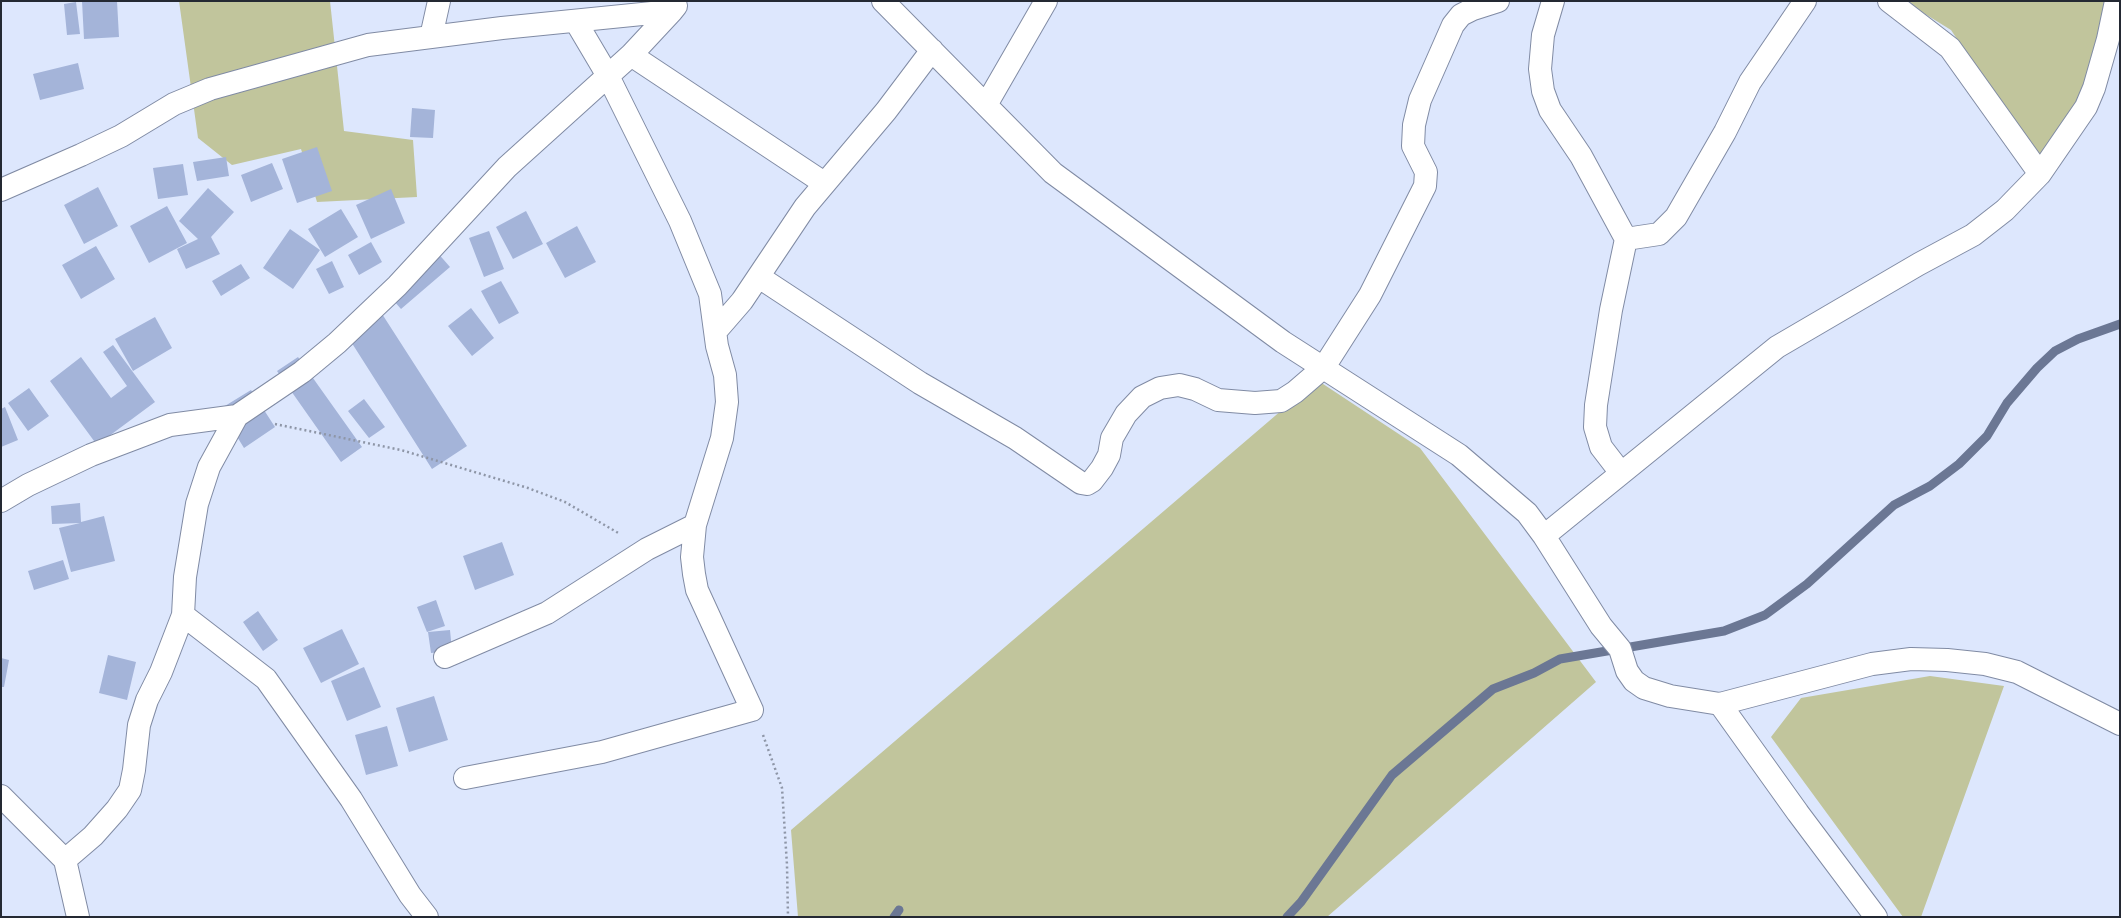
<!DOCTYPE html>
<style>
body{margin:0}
#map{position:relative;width:2121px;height:918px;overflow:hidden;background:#dde7fd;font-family:"Crimson Pro",serif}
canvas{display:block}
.frame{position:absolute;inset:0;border:2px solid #242933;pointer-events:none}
</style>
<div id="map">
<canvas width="2121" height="918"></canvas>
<div class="frame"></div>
</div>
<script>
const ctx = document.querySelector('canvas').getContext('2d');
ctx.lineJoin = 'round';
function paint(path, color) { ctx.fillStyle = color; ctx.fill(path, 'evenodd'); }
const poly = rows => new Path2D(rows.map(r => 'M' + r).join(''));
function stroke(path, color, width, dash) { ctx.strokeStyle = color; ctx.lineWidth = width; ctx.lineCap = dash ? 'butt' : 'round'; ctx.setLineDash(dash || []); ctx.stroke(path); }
paint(poly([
 [179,1,330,1,344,131,413,140,417,197,317,202,301,149,232,165,198,138],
 [1904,1,2111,1,2081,105,2039,162,1951,30],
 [1317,380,1420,448,1596,682,1327,917,798,917,791,830],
 [1930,676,2004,686,1921,917,1903,917,1771,737,1801,698]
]), '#c1c59c');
stroke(poly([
 [894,917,899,910],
 [1287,917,1301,902,1392,775,1493,689,1534,673,1560,659,1724,631,1765,615,1807,584,1894,505,1930,486,1959,464,1987,436,2007,403,2037,368,2055,351,2078,339,2120,324]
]), '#6b7794', 9);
paint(poly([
 [82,1,117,1,119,37,84,39],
 [76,2,80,34,67,35,64,4],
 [78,63,84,89,40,100,33,74],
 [412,108,435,110,433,138,410,137],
 [317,147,332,191,297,203,282,159],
 [226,157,229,176,197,181,193,162],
 [272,163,283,189,251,202,241,175],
 [183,164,188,195,158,199,153,168],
 [98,187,118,226,84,244,64,205],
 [208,188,234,212,211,237,220,254,186,269,177,249,198,239,179,221],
 [391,189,405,223,371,239,356,205],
 [167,206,187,243,149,263,130,226],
 [341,209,358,237,325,257,308,229],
 [526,211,543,244,513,259,496,227],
 [577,226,596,262,565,278,546,243],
 [290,229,320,250,293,289,263,268],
 [489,231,504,269,484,277,469,238],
 [371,242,382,262,359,275,348,255],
 [96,246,115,279,81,299,62,265],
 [436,251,450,267,401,309,387,293],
 [332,261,344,287,329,294,316,269],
 [241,264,250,278,221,296,212,281],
 [501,281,519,313,499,324,481,291],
 [375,303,467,446,432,469,341,326],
 [471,308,494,338,472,356,448,326],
 [155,317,172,348,133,371,115,339],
 [113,345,155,402,97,445,50,381,81,357,111,398,127,386,103,352],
 [298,357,362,447,341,462,277,371],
 [29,388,49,416,28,431,8,403],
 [251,390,275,427,244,448,220,409],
 [364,399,385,427,369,438,348,411],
 [5,407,18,440,1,447,1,409],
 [80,503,81,522,104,516,115,561,71,572,59,528,80,523,52,524,51,506],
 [502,542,514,575,475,590,463,556],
 [63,560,69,579,34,590,28,571],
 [436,600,445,626,427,632,417,607],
 [258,611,278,640,263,651,243,622],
 [342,629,359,664,321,683,303,648],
 [450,630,452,651,431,653,428,632],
 [108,655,136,662,127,700,99,693],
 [1,658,9,660,4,687,1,687],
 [364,667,381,707,347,721,331,681],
 [434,696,448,740,409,752,396,708],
 [387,726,398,766,366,775,355,735]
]), '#a4b4d9');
const minor = poly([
 [883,1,1053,173,1283,342,1459,455,1527,513,1544,536,1601,626,1620,649,1627,671,1634,681,1644,688,1670,696,1720,704,1872,664,1911,659,1947,660,1985,664,2017,672,2120,724],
 [1553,1,1543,35,1540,69,1543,91,1550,110,1581,156,1626,239,1611,310,1596,405,1595,427,1601,447,1621,473],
 [1889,1,1950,48,2040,174],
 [431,37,439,1],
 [631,55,824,183],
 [986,105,1046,1],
 [1,190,81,155,121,136,174,104,210,89,368,45,502,28,672,11,676,6],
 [1626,239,1659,234,1676,217,1725,132,1750,82,1805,1],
 [759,277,920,383,1015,438,1081,483,1087,484,1092,481,1102,468,1109,455,1112,438,1126,414,1142,397,1160,388,1179,385,1195,389,1218,400,1255,403,1281,401,1295,392,1324,367,1370,295,1425,186,1426,172,1413,146,1414,125,1420,100,1453,25,1461,15,1473,9,1498,1],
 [716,331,742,301,805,207,886,111,932,50],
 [1,501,28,485,91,455,170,425,237,416],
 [1544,536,1777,347,1919,264,1973,235,2005,210,2040,174,2086,107,2094,88,2108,39,2116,1],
 [183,615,266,679,351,799,410,895,427,917],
 [445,657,547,613,647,549,695,525],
 [1720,704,1798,813,1876,917],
 [465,778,602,752,752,710,697,590,694,574,692,557,695,525,722,438,727,402,725,375,717,346,710,294,680,221,608,76,576,22],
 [1,796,65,860,78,917],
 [65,860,93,836,117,809,130,790,134,770,139,725,147,700,161,672,183,615,185,577,197,504,209,467,237,416,302,372,337,343,397,286,507,167,631,55,672,11]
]);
stroke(minor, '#808ba4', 24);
stroke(poly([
 [275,424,401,450,528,488,565,502,620,534],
 [763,735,782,788,787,865,788,917]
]), '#8e96a7', 2.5, [2, 3]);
stroke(minor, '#fff', 22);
</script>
